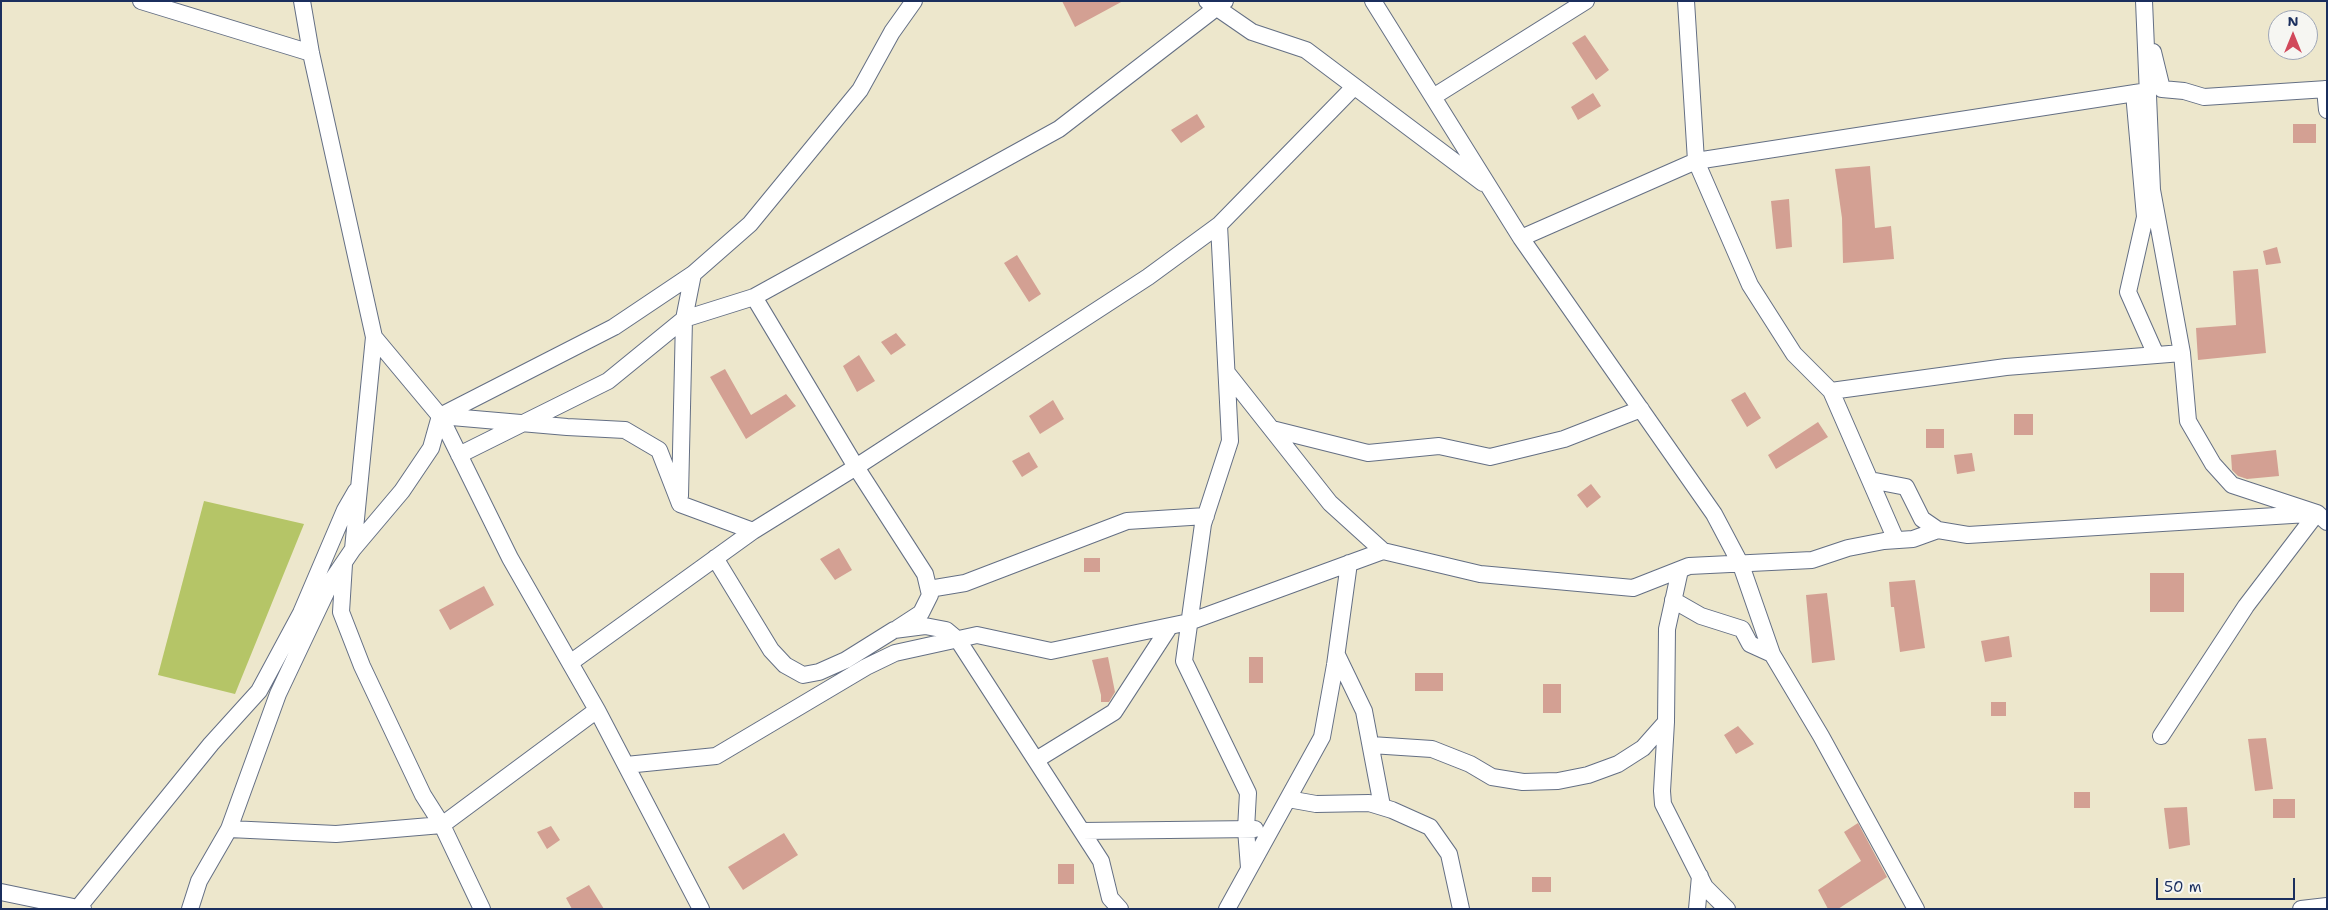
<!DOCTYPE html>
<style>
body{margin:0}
#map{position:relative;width:2328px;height:910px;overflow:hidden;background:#ede7cc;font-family:"Shantell Sans",sans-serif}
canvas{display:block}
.frame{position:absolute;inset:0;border:2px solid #1b2f5e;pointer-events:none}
.north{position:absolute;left:2268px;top:10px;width:50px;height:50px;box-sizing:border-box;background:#f6f6f2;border:1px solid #9ea6b7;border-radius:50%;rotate:0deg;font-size:14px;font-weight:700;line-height:20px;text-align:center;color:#1b2f5e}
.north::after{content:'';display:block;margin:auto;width:18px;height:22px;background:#d1495b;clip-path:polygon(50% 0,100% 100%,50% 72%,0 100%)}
.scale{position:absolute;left:2156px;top:878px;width:139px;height:22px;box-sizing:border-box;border:2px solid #1b2f5e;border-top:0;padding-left:6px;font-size:15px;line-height:18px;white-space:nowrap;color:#1b2f5e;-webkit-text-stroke:4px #f6f6f2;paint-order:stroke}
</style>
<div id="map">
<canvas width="2328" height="910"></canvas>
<div class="frame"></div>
<div class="north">N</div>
<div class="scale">50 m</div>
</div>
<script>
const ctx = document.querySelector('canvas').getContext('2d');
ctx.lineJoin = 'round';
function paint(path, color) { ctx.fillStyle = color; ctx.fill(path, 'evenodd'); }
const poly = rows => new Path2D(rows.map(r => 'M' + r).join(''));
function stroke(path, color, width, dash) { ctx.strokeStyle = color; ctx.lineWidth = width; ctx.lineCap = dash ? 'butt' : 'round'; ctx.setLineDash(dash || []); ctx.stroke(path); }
paint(poly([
 [204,501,304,524,235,694,158,675]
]), '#b5c567');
paint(poly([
 [1062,1,1123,1,1075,27],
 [1585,35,1609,70,1596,80,1572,43],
 [1593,93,1601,106,1578,120,1571,107],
 [1197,114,1205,127,1181,143,1171,130],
 [2293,124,2316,124,2316,143,2293,143],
 [1870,166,1875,228,1891,226,1894,259,1843,263,1842,218,1835,169],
 [1789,199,1792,247,1776,249,1771,201],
 [2277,247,2281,263,2266,265,2263,251],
 [1017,255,1041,294,1029,302,1004,263],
 [2258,269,2266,353,2198,360,2196,328,2236,325,2233,271],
 [896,333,906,345,891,355,881,342],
 [859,355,875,381,857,392,843,366],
 [725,369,751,415,786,394,796,406,746,439,710,377],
 [1745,392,1761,418,1747,427,1731,400],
 [1053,400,1064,419,1040,434,1029,416],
 [2014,414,2033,414,2033,435,2014,435],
 [1818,422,1828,437,1776,469,1768,455],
 [1926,429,1944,429,1944,448,1926,448],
 [2276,450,2279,476,2247,479,2238,476,2232,470,2231,455],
 [1029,452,1038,467,1022,477,1012,461],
 [1972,453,1975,471,1957,474,1954,455],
 [1591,484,1601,497,1587,508,1577,495],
 [839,548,852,570,835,580,820,559],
 [1084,558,1100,558,1100,572,1084,572],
 [2150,573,2184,573,2184,612,2150,612],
 [1915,580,1925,648,1900,652,1894,607,1891,607,1889,582],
 [484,586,494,605,450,630,439,610],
 [1827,593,1835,660,1812,663,1806,595],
 [2009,636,2012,657,1985,662,1981,641],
 [1108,657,1115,692,1109,702,1101,702,1101,695,1092,660],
 [1249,657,1263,657,1263,683,1249,683],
 [1415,673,1443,673,1443,691,1415,691],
 [1543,684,1561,684,1561,713,1543,713],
 [1991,702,2006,702,2006,716,1991,716],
 [1738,726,1754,744,1736,754,1724,735],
 [2266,738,2273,789,2255,791,2248,739],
 [2074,792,2090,792,2090,808,2074,808],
 [2273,799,2295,799,2295,818,2273,818],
 [2187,807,2190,845,2169,849,2164,808],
 [1858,823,1887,877,1838,909,1828,909,1818,890,1861,861,1844,832],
 [551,826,560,840,547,849,537,832],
 [784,833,798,855,743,890,728,867],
 [1058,864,1074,864,1074,884,1058,884],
 [1532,877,1551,877,1551,892,1532,892],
 [589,885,604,909,572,909,566,898]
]), '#d3a093');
const street = poly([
 [141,1,311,53],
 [302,1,311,53,374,337,353,549],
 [1207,1,1252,32,1306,50,1483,183],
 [1373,1,1521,238,1714,514,1741,565,1772,654,1821,736,1916,909],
 [1686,1,1696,161,1750,285,1794,354,1831,391,1896,540],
 [2144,1,2152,190,2182,353,2188,421,2213,464,2232,485,2317,513,2327,522],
 [2153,52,2162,89,2184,91,2204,97,2327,89],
 [2325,89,2327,110],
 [2134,93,2145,217,2128,292,2156,355],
 [1433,97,1586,1],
 [1521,238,1696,161,2148,91],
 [754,297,856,467,925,574,930,595,921,613,898,628],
 [374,337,440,416,510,558,597,710,701,909],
 [1228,374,1330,503,1383,551],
 [1831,391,2006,367,2182,353],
 [440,416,567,427,625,430,659,450,680,504,753,531],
 [1272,429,1368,453,1439,446,1490,457,1564,439,1641,409],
 [459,455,608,381,684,319,754,297,1059,129,1225,1],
 [1870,480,1906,487,1922,519,1938,530,1968,535,2308,514],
 [680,496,684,319,693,274],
 [715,558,771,650,785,665,803,675,819,672,846,660,894,630,925,626,946,630,958,640,1101,861,1110,898,1120,909],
 [344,564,341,612,362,666,423,795,442,825,482,909],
 [929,589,965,583,1127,521,1206,516],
 [1673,600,1701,616,1742,629,1750,644,1772,654],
 [1337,655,1364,711,1382,806],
 [570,663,753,531,856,467,1148,277,1219,225],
 [1666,722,1662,791,1663,804,1705,887,1727,909],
 [2161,736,2246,606,2317,513],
 [1371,745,1432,749,1470,764,1492,777,1523,782,1558,781,1588,775,1618,764,1643,748,1666,722,1667,629,1680,570],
 [1036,760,1114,712,1170,626],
 [626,765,716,756,866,667,895,653,977,635,1051,651,1189,622,1383,551,1480,574,1633,588,1689,566,1812,560,1848,548,1884,541,1913,539,1938,530],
 [1288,799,1316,804,1369,803,1392,810,1430,827,1449,854,1461,909],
 [229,829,336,834,442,825,597,710],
 [1082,831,1255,829],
 [1249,868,1246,829,1248,793,1184,661,1203,524,1230,441,1219,225,1354,87],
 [1,892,83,909],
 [78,908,211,744,259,691,301,613,345,510,356,491],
 [190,909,199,881,229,829,278,694,332,580,353,549,402,491,431,448,440,416,614,327,693,274,750,224,860,90,892,32,914,1],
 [1227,909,1322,737,1335,665,1349,563],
 [1697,909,1700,876],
 [2301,909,2327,906]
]);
stroke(street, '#646f84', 18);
stroke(street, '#fff', 16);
</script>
